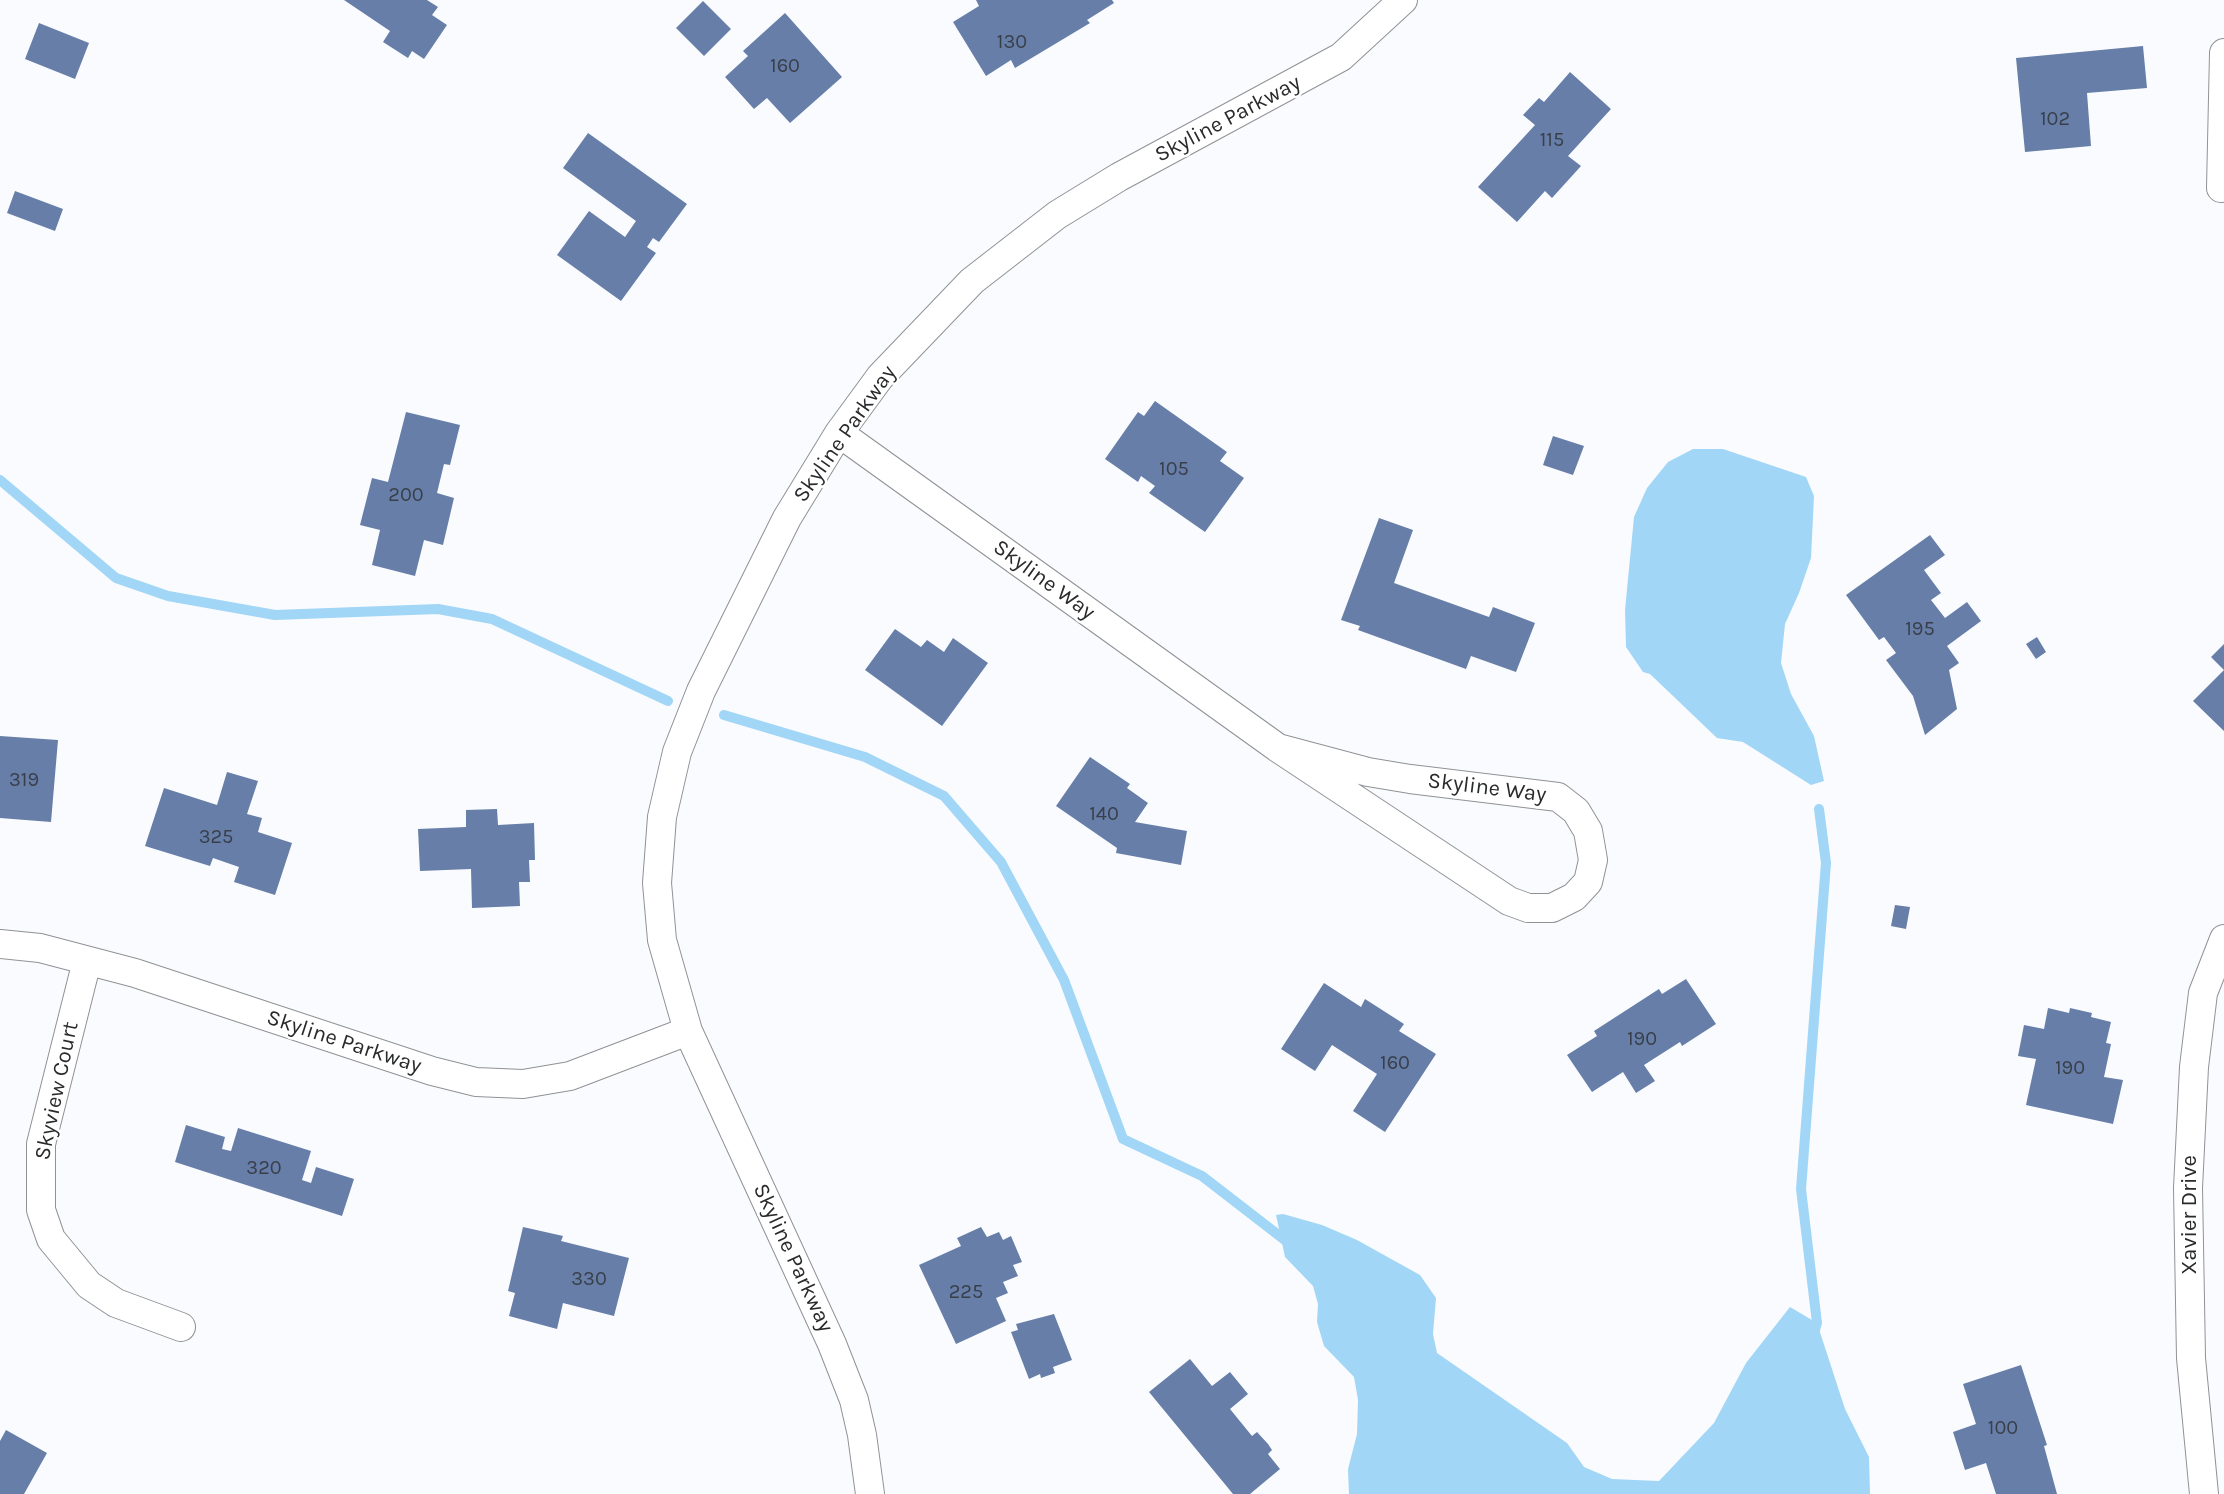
<!DOCTYPE html>
<style>
body{margin:0}
canvas{display:block;background:#f9fbfe}
</style>
<canvas width="2224" height="1494"></canvas>
<script>
const ctx = document.querySelector('canvas').getContext('2d');
ctx.lineJoin = 'round';
function paint(path, color) { ctx.fillStyle = color; ctx.fill(path, 'evenodd'); }
const poly = rows => new Path2D(rows.map(r => 'M' + r).join(''));
function stroke(path, color, width, dash) { ctx.strokeStyle = color; ctx.lineWidth = width; ctx.lineCap = dash ? 'butt' : 'round'; ctx.setLineDash(dash || []); ctx.stroke(path); }
function label(font, color, halo, rows, align = 'center') {
  ctx.font = font + ' Karla,sans-serif'; ctx.lineWidth = 5; ctx.setLineDash([]); ctx.textBaseline = 'middle'; ctx.strokeStyle = halo; ctx.fillStyle = color; for (const [text, x, y, turn = 0] of rows) {
    ctx.save(); ctx.translate(x, y); ctx.rotate((+turn || 0) * Math.PI / 180); ctx.textAlign = isNaN(turn) ? turn : align; if (halo) ctx.strokeText(text, 0, 0); ctx.fillText(text, 0, 0); ctx.restore();
  }
}
paint(poly([
 [1693,449,1723,449,1806,477,1814,496,1811,558,1799,593,1785,624,1781,663,1791,694,1814,736,1824,781,1811,785,1743,742,1717,738,1650,674,1643,672,1626,647,1625,610,1634,517,1647,488,1668,462],
 [1283,1214,1322,1225,1357,1240,1420,1275,1436,1298,1433,1334,1437,1353,1567,1443,1584,1467,1612,1479,1659,1481,1714,1423,1746,1363,1790,1307,1817,1323,1845,1409,1869,1457,1870,1494,1349,1494,1348,1469,1357,1434,1358,1400,1354,1377,1324,1346,1317,1322,1318,1304,1313,1286,1285,1257,1276,1215]
]), '#a2d6f6');
stroke(poly([
 [0,480,116,578,168,596,275,615,438,609,492,619,668,701],
 [724,715,865,757,944,796,1001,862,1064,980,1123,1139,1202,1176,1290,1244],
 [1813,1337,1817,1323,1801,1189,1826,863,1819,809]
]), '#a2d6f6', 10);
paint(poly([
 [344,0,427,0,438,7,432,15,447,25,424,59,412,51,408,58,383,42,390,31],
 [976,0,1112,0,1114,3,1087,20,1090,23,1015,68,1011,60,986,76,953,22,979,6],
 [703,1,731,29,704,56,676,28],
 [785,13,842,77,790,123,767,98,754,109,725,77,748,56,743,51],
 [39,23,89,43,75,79,25,59],
 [2143,46,2147,88,2087,93,2091,146,2025,152,2016,58],
 [1570,72,1611,109,1568,156,1581,166,1552,198,1545,191,1517,222,1478,187,1535,125,1523,115,1539,98,1544,102],
 [588,133,687,204,659,242,653,238,647,247,656,253,621,301,557,255,589,211,625,237,636,221,563,168],
 [15,191,63,209,55,231,7,213],
 [1155,401,1227,452,1220,461,1244,478,1205,532,1149,493,1155,486,1141,476,1138,482,1105,459,1138,412,1144,416],
 [406,412,460,425,450,465,444,464,437,493,454,498,443,545,424,540,415,576,372,565,380,530,360,525,372,478,388,482],
 [1553,436,1584,446,1573,475,1543,465],
 [1379,518,1413,530,1394,583,1489,617,1493,607,1535,623,1516,672,1471,656,1466,669,1358,630,1360,626,1341,620],
 [1930,535,1945,555,1924,570,1941,593,1931,600,1945,618,1967,602,1981,621,1947,646,1959,663,1949,670,1957,709,1925,735,1913,696,1886,660,1896,653,1884,637,1879,640,1846,595],
 [895,629,921,647,927,640,944,652,953,638,988,663,942,726,865,670],
 [2037,637,2046,652,2036,659,2026,644],
 [2224,644,2224,670,2211,657],
 [2224,670,2224,731,2193,701],
 [0,736,58,740,51,822,0,818],
 [1090,757,1130,784,1127,788,1148,803,1135,822,1187,831,1181,865,1116,853,1117,848,1056,806],
 [227,772,258,781,247,814,262,818,258,832,292,843,275,895,234,882,239,867,213,858,210,866,145,846,164,788,217,805],
 [497,809,498,825,534,823,535,860,529,860,530,882,519,882,520,906,472,908,471,869,420,871,418,829,466,827,466,810],
 [1895,905,1910,907,1906,929,1891,926],
 [1686,979,1716,1024,1682,1046,1680,1042,1644,1065,1655,1081,1636,1093,1623,1072,1592,1092,1567,1055,1597,1036,1594,1031,1659,989,1662,994],
 [1324,983,1361,1007,1365,999,1404,1024,1399,1031,1436,1054,1385,1132,1353,1111,1377,1074,1332,1045,1315,1071,1281,1049],
 [2048,1008,2069,1013,2070,1008,2092,1013,2091,1017,2111,1022,2106,1043,2111,1044,2104,1077,2123,1080,2113,1124,2026,1105,2036,1059,2018,1056,2024,1025,2044,1029],
 [186,1125,225,1137,222,1149,231,1151,238,1128,311,1151,302,1180,311,1183,316,1167,354,1179,342,1216,175,1162],
 [523,1227,563,1236,561,1241,629,1258,614,1316,563,1303,557,1329,509,1316,515,1293,508,1291],
 [981,1227,987,1237,999,1232,1003,1240,1011,1236,1022,1262,1013,1265,1018,1276,1003,1282,1008,1293,996,1298,1006,1321,956,1344,919,1265,961,1246,957,1238],
 [1054,1314,1072,1360,1053,1367,1055,1373,1041,1378,1040,1374,1029,1379,1011,1332,1018,1330,1016,1324],
 [1190,1359,1212,1386,1230,1372,1248,1394,1230,1409,1252,1436,1257,1432,1268,1444,1272,1450,1268,1454,1280,1469,1250,1494,1233,1494,1149,1392],
 [2021,1365,2047,1445,2044,1446,2057,1494,1996,1494,1986,1463,1965,1470,1953,1432,1976,1424,1963,1384],
 [6,1430,47,1453,24,1494,0,1494,0,1441]
]), '#677ea8');
const street = poly([
 [2221,188,2224,53],
 [839,433,1278,748,1509,901,1528,908,1552,908,1574,897,1588,882,1593,860,1588,831,1576,811,1558,797,1410,779,1368,772,1278,748],
 [0,944,40,948,135,973,432,1071,476,1082,523,1084,570,1076,688,1031,832,1344,854,1400,862,1435,870,1494],
 [87,961,41,1144,41,1210,51,1239,89,1285,116,1303,181,1327],
 [688,1031,662,940,657,883,662,817,677,752,701,691,787,518,839,433,880,377,972,281,1057,215,1119,177,1341,57,1403,0],
 [2204,1494,2191,1358,2188,1188,2194,1067,2203,993,2224,939]
]);
stroke(street, '#909295', 30);
stroke(street, '#fff', 28);
label('20px', '#383f4a', null, [
 ["130",1012,42],
 ["160",785,66],
 ["102",2055,119],
 ["115",1552,140],
 ["105",1174,469],
 ["200",406,495],
 ["195",1920,629],
 ["319",24,780],
 ["140",1104,814],
 ["325",216,837],
 ["190",1642,1039],
 ["160",1395,1063],
 ["190",2070,1068],
 ["320",264,1168],
 ["330",589,1279],
 ["225",966,1292],
 ["100",2003,1428]
]);
label('22px', '#292a2b', '#fff', [
 ["Skyline Parkway",1228,119,-28],
 ["Skyline Parkway",845,434,-55],
 ["Skyline Way",1044,580,36],
 ["Skyline Way",1487,788,7],
 ["Skyline Parkway",344,1042,18],
 ["Skyview Court",57,1091,-78],
 ["Xavier Drive",2190,1215,-90],
 ["Skyline Parkway",793,1258,65]
]);
</script>
